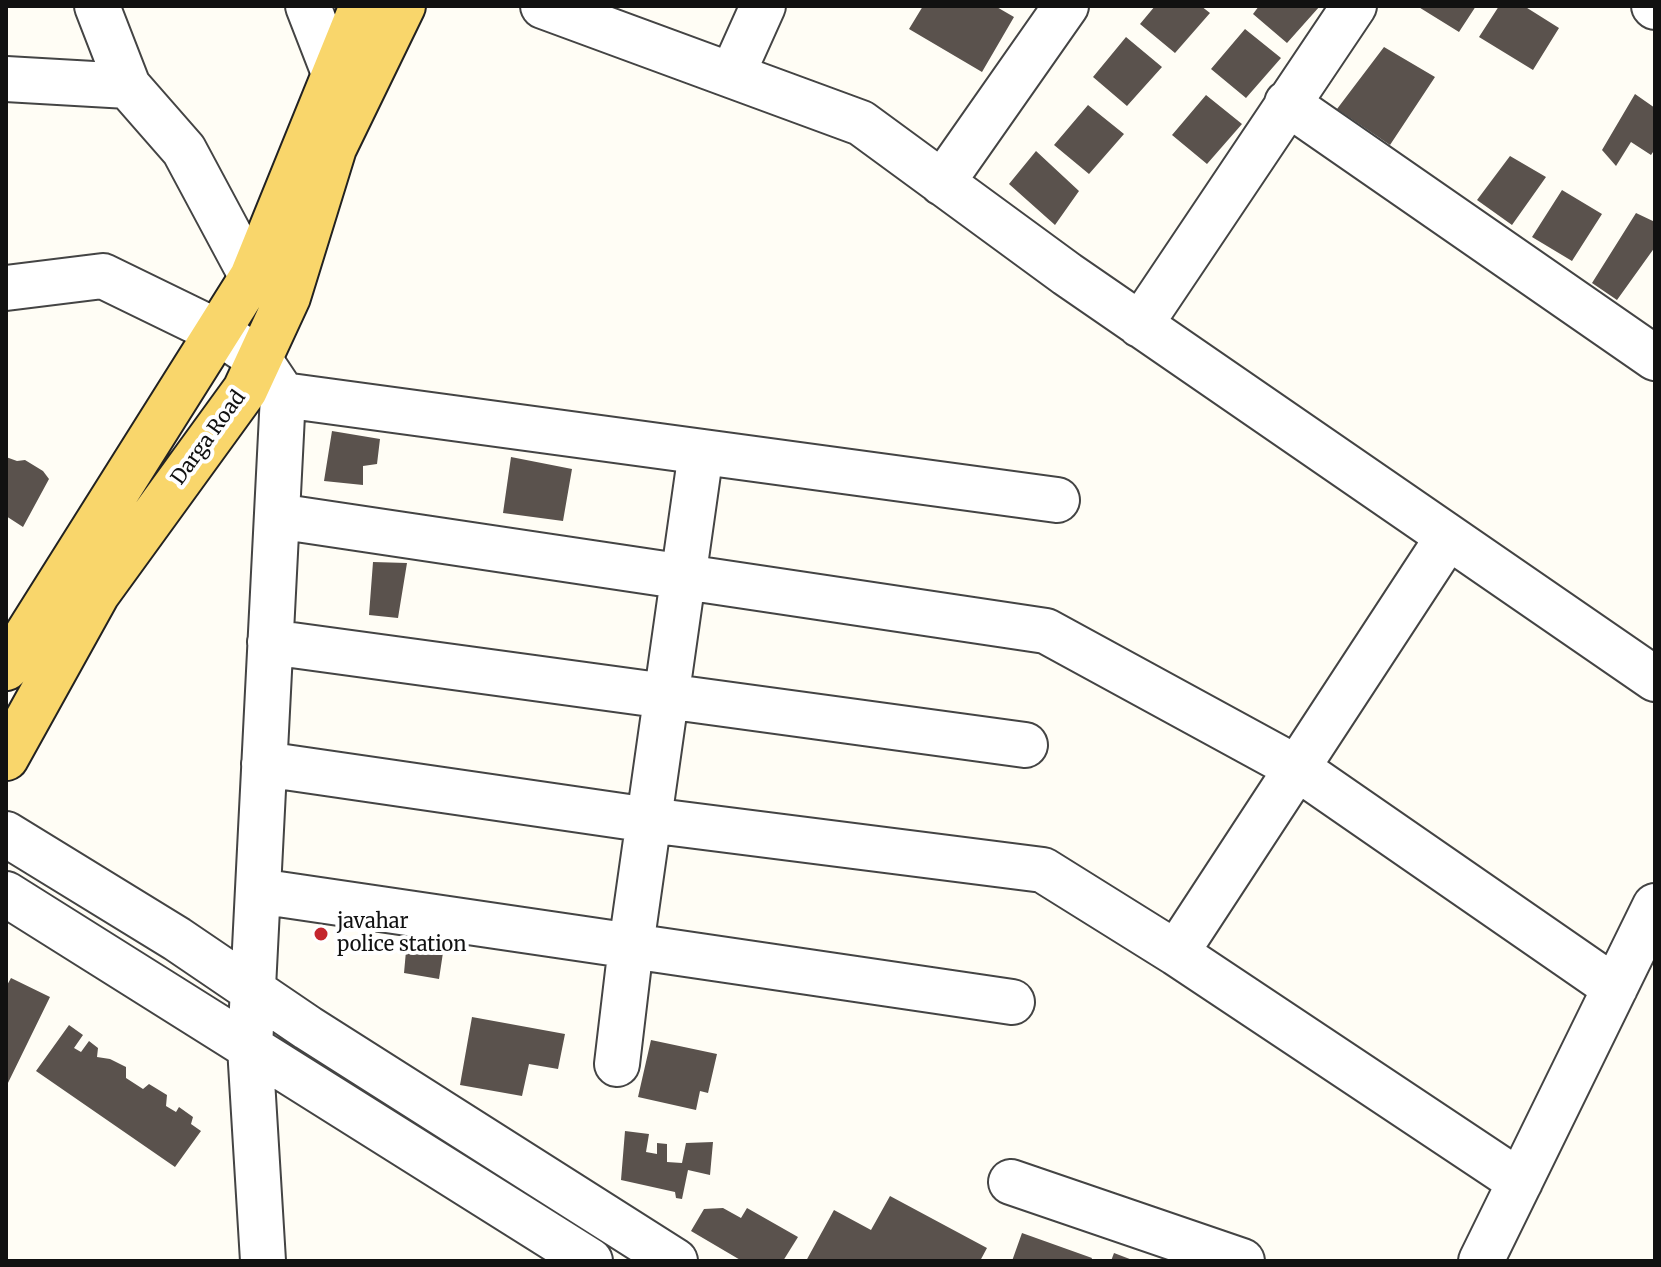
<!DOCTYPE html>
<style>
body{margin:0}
#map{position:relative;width:1661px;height:1267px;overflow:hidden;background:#fffdf5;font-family:Merriweather,serif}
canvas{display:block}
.frame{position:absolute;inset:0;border:8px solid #111;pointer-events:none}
</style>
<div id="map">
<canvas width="1661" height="1267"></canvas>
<div class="frame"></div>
</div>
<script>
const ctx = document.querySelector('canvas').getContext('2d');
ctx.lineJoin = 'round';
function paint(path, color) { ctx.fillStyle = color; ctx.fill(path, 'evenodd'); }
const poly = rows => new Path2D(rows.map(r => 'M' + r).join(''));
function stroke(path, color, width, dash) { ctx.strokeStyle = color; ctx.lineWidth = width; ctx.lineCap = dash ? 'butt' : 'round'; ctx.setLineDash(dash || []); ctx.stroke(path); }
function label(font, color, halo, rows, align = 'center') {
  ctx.font = font + ' Merriweather,serif'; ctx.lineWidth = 8; ctx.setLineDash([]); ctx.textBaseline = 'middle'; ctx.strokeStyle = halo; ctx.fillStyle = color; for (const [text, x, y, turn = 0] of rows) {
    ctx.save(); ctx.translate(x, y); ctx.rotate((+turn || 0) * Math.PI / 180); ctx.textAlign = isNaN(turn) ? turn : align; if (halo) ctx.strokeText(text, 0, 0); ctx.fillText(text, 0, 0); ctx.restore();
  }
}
paint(poly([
 [923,6,995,6,1014,17,982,72,909,29],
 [1155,6,1201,6,1210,13,1175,53,1140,24],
 [1259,6,1320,6,1287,43,1253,14],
 [1417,6,1476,6,1459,32],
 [1499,6,1524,6,1559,28,1533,70,1479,37],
 [1245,29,1281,58,1246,98,1211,69],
 [1126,37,1162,67,1127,106,1093,77],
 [1384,47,1435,77,1390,145,1337,109],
 [1635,94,1655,108,1655,149,1651,155,1631,142,1616,166,1602,150],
 [1206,95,1242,124,1207,164,1172,135],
 [1088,105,1124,134,1089,174,1054,145],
 [1036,151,1079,191,1055,225,1009,184],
 [1510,156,1546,177,1512,225,1477,200],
 [1562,190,1602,214,1572,261,1532,237],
 [1636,213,1655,222,1655,247,1617,300,1592,283],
 [332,431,380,439,377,464,363,466,363,485,324,481],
 [6,457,17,461,25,460,43,471,49,479,23,527,6,516],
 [511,457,572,469,563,521,503,513],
 [373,562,407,563,398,618,369,615],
 [407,940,444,946,439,979,404,973],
 [11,978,50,997,6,1087,6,987],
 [472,1017,565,1034,558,1069,529,1064,522,1096,460,1085],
 [69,1025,83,1035,74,1048,81,1052,89,1041,98,1048,97,1057,110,1059,126,1067,126,1078,143,1089,149,1084,167,1095,166,1106,176,1112,179,1107,193,1117,191,1124,201,1131,175,1167,36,1071],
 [651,1040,717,1054,708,1093,700,1091,696,1110,638,1097],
 [625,1131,649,1134,646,1152,657,1154,657,1143,667,1144,667,1162,682,1163,686,1143,713,1142,710,1175,688,1170,682,1199,676,1198,675,1192,621,1180],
 [890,1196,987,1248,980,1261,806,1261,834,1210,871,1230],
 [723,1208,741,1218,747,1208,798,1237,783,1261,742,1261,691,1231,704,1209],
 [1022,1233,1092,1258,1091,1261,1012,1261],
 [1114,1253,1135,1261,1111,1261]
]), '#5a524d');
const minor = poly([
 [97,6,128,86,184,150,252,277],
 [308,6,334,73],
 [543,6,861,123,1067,274,1655,679],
 [1654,6,1655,7],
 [732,75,763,6],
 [6,79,128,86],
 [1287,103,1655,358],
 [942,183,1066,6],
 [6,288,103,276,218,332,259,359,283,395,250,1047,263,1261],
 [1140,325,1354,6],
 [283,395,1057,500],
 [277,516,1046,631,1297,768,1615,988],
 [270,642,1025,745],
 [264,764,649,820,1043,870,1176,953,1520,1182],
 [6,834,177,939,308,1028,675,1261],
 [258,891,1012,1002],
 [6,894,590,1261],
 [1176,953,1448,537],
 [617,1064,631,946,701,452],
 [1011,1182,1242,1261],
 [1481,1261,1655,906]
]);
const major = poly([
 [6,668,252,277,362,6],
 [6,758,97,594,245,390,288,297,334,148,403,6]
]);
stroke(minor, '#444', 48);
stroke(major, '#222', 48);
stroke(minor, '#fff', 44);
stroke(major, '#f9d66b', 44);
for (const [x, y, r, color] of [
 [321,934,8,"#c4262e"]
]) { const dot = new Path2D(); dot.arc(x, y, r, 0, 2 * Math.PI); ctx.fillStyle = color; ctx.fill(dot); stroke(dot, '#fff', 3); }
label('20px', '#111', '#fff', [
 ["Darga Road",209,438,-54]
]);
label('20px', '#111', '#fff', [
 ["javahar",337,922],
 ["police station",337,945]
], 'left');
</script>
